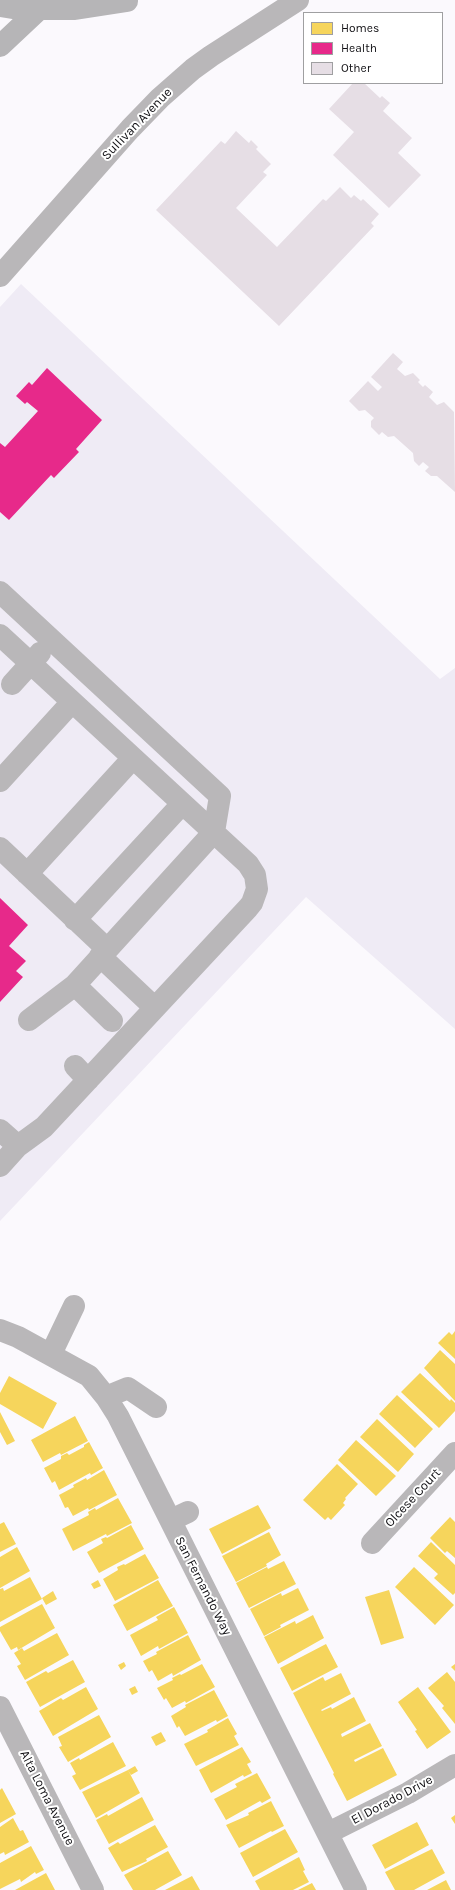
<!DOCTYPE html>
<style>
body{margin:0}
#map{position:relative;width:455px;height:1890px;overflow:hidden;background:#fbf9fd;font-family:Karla,sans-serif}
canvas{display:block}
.legend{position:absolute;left:303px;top:12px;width:140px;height:72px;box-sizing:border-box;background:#fff;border:1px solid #9f9fa1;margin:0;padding:5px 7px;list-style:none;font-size:12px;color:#100f13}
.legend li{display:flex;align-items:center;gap:8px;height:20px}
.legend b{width:20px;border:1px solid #9f9fa1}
</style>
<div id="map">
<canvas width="455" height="1890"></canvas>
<ul class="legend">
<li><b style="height:11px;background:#f6d55c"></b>Homes</li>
<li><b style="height:11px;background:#e7298a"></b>Health</li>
<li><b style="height:11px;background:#e6dee5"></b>Other</li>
</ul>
</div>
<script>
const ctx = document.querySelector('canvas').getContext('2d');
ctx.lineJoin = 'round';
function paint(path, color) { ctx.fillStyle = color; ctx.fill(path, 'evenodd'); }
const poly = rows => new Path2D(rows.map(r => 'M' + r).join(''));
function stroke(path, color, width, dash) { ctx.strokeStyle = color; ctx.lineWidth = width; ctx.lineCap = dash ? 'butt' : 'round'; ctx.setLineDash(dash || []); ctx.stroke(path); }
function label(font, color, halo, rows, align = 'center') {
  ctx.font = font + ' Karla,sans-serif'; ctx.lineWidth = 4; ctx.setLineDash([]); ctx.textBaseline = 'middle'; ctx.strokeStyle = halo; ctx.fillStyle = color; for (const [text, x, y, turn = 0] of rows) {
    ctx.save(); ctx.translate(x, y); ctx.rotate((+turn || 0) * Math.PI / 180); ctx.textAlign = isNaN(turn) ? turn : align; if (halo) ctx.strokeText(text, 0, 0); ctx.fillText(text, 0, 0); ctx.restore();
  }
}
paint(poly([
 [21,284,440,679,455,668,455,1029,306,897,0,1221,0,307]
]), '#efebf5');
paint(poly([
 [455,1331,455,1359,438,1343,449,1332,452,1335],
 [440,1350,455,1364,455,1401,424,1368],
 [420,1373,450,1401,451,1399,455,1403,455,1411,439,1428,401,1392],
 [9,1376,57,1403,43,1429,0,1404,0,1393],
 [397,1395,433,1429,415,1448,379,1414],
 [0,1412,15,1441,7,1445,0,1432],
 [75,1416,88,1441,61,1455,60,1453,43,1462,31,1440],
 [377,1419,414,1454,398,1472,360,1437],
 [356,1440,396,1476,376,1496,338,1460],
 [89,1442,103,1468,91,1475,90,1473,59,1490,55,1481,52,1483,44,1468,61,1459,61,1456,67,1453,69,1455,84,1447,84,1445],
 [337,1464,358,1484,345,1498,346,1499,343,1503,345,1505,331,1520,328,1517,325,1520,303,1500],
 [104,1470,117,1495,89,1510,88,1508,73,1516,68,1507,65,1508,59,1495,74,1487,73,1485,86,1478,87,1480],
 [118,1498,132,1523,107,1536,106,1534,73,1551,62,1529,89,1515,88,1512,95,1508,96,1510],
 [258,1505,271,1528,222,1554,209,1529],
 [450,1517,455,1522,455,1558,447,1551,445,1553,430,1538],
 [4,1522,16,1544,0,1552,0,1524],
 [131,1525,144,1549,99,1573,87,1552,103,1543,101,1539,106,1537,107,1538],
 [269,1532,281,1555,266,1564,267,1566,236,1582,222,1556],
 [431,1542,455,1565,455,1593,453,1595,434,1578,438,1574,418,1556],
 [17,1547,30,1571,0,1588,0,1557],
 [145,1554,159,1578,115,1601,103,1579,118,1570,117,1567,124,1564,125,1565],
 [284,1561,296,1584,249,1608,236,1583,267,1567,268,1569],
 [414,1567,454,1605,435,1625,395,1587],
 [30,1577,42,1599,0,1622,0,1589,3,1588,4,1591],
 [98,1580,101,1586,94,1589,91,1584],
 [158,1580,173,1606,127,1631,113,1605],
 [298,1588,309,1610,280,1625,281,1627,264,1636,250,1609,281,1593,282,1596],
 [389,1590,404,1638,381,1645,365,1597],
 [53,1591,57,1599,46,1605,42,1598],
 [42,1604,55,1628,18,1650,17,1647,11,1650,0,1631,0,1627],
 [174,1607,188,1633,159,1649,158,1646,141,1656,130,1635,158,1620,156,1617],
 [313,1615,324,1638,278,1664,264,1637,295,1621,296,1624],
 [57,1633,69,1655,25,1680,17,1666,21,1664,14,1653,22,1648,24,1651],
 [188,1635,201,1660,173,1676,172,1673,158,1681,152,1670,149,1672,143,1661,157,1654,156,1652],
 [326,1644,338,1667,292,1691,280,1668],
 [73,1660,85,1682,40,1707,26,1682,46,1671,48,1673],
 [124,1662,126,1666,121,1670,118,1665],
 [202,1664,215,1687,186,1703,185,1701,172,1708,166,1698,164,1700,157,1688,173,1680,172,1678,180,1674,181,1675],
 [455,1664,455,1671,451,1667],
 [447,1672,455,1682,455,1724,442,1708,444,1706,428,1688],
 [341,1673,351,1694,321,1710,322,1711,331,1707,332,1709,354,1697,366,1721,341,1734,342,1737,370,1723,382,1746,354,1760,355,1762,383,1748,397,1775,347,1801,333,1774,334,1773,293,1693,323,1677,325,1681],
 [135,1686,138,1692,132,1695,129,1689],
 [86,1687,98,1709,53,1736,39,1711,61,1698,63,1700],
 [418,1687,451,1732,427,1749,415,1731,417,1730,398,1702],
 [214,1690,228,1716,217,1722,216,1720,185,1736,179,1726,177,1728,171,1716,186,1707,185,1705],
 [99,1715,111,1737,68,1762,59,1747,62,1746,58,1737],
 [228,1718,237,1734,234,1736,239,1745,196,1766,184,1744,208,1732,207,1730],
 [161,1732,166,1741,156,1746,151,1737],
 [113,1742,126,1766,80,1790,72,1776,76,1774,70,1763,79,1758,80,1760],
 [242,1747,251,1762,247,1764,252,1773,244,1777,243,1775,211,1793,199,1770],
 [135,1766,138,1771,131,1775,128,1770],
 [128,1770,140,1793,96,1818,82,1792],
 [257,1773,271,1798,262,1803,260,1801,226,1820,214,1799,237,1787,235,1784],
 [2,1788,16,1814,0,1823,0,1790],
 [142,1797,154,1820,109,1844,96,1820,107,1814,108,1816],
 [271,1801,284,1826,272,1832,271,1831,239,1848,226,1825,249,1815,248,1813],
 [455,1815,455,1824,451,1818],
 [13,1818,20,1831,23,1830,29,1842,5,1855,4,1852,0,1854,0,1827],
 [417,1822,429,1845,385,1869,372,1845],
 [155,1825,168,1847,146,1859,147,1861,122,1872,108,1848,118,1842,120,1844],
 [285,1829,298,1852,253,1877,240,1853],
 [31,1846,44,1870,36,1874,35,1872,21,1882,20,1879,0,1889,0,1863],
 [432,1849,445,1873,414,1890,395,1890,385,1872],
 [168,1851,182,1875,155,1890,133,1890,124,1875],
 [299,1857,305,1870,303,1871,309,1882,293,1890,260,1890,255,1881],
 [46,1873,55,1890,15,1890],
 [192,1876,200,1890,165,1890],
 [446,1880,451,1890,427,1890],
 [312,1883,316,1890,298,1890]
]), '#f6d55c');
paint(poly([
 [47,368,102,420,76,449,79,452,54,478,51,475,9,520,0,512,0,443,5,447,38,411,27,402,25,404,16,396,29,382,32,385],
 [0,898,28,925,9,946,26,961,16,971,23,977,0,1002]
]), '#e7298a');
paint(poly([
 [353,83,364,83,380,98,382,96,390,103,383,111,412,138,398,153,421,175,389,208,333,155,354,132,329,109],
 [236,131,249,143,251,140,258,147,256,149,271,164,263,172,267,175,236,208,277,247,323,199,326,201,340,187,351,198,354,195,361,201,363,199,379,214,371,223,374,226,279,326,156,210,221,141,225,144],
 [393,353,403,362,397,369,405,376,413,373,420,380,418,382,423,387,425,385,433,392,429,397,437,405,444,402,454,412,455,492,437,476,431,476,425,471,429,467,423,462,419,466,414,461,413,453,394,436,388,437,382,432,379,435,371,427,371,421,374,418,365,410,359,411,349,401,368,381,378,391,382,387,371,377]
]), '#e6dee5');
stroke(poly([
 [0,276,130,129,160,98,193,69,211,56,298,0],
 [0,592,220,796,214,832,75,985,29,1020],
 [0,635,248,864,255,875,257,889,252,903,248,908,44,1127,18,1146,0,1166],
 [12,684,40,653],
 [0,781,72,702],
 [0,848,107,949],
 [27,874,133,758],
 [75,920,182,804],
 [100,956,155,1008],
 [75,985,112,1021],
 [75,1066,88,1080],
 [0,1130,18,1146],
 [0,1330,18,1337,89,1376,106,1397,118,1416,356,1890],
 [51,1354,74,1306],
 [106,1397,128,1388,156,1407],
 [171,1520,188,1512],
 [372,1543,455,1453],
 [0,1707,93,1890],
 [328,1833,408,1793,455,1765]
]), '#b9b7b9', 22);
stroke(poly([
 [0,46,49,0]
]), '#b6b5b7', 22);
stroke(poly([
 [0,6,20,9,75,9,127,1]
]), '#b6b5b7', 22);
label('13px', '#100f13', '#fff', [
 ["Sullivan Avenue",137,124,-46],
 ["Olcese Court",413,1498,-47],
 ["San Fernando Way",203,1586,63],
 ["Alta Loma Avenue",47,1798,63],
 ["El Dorado Drive",392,1800,-28]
]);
</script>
